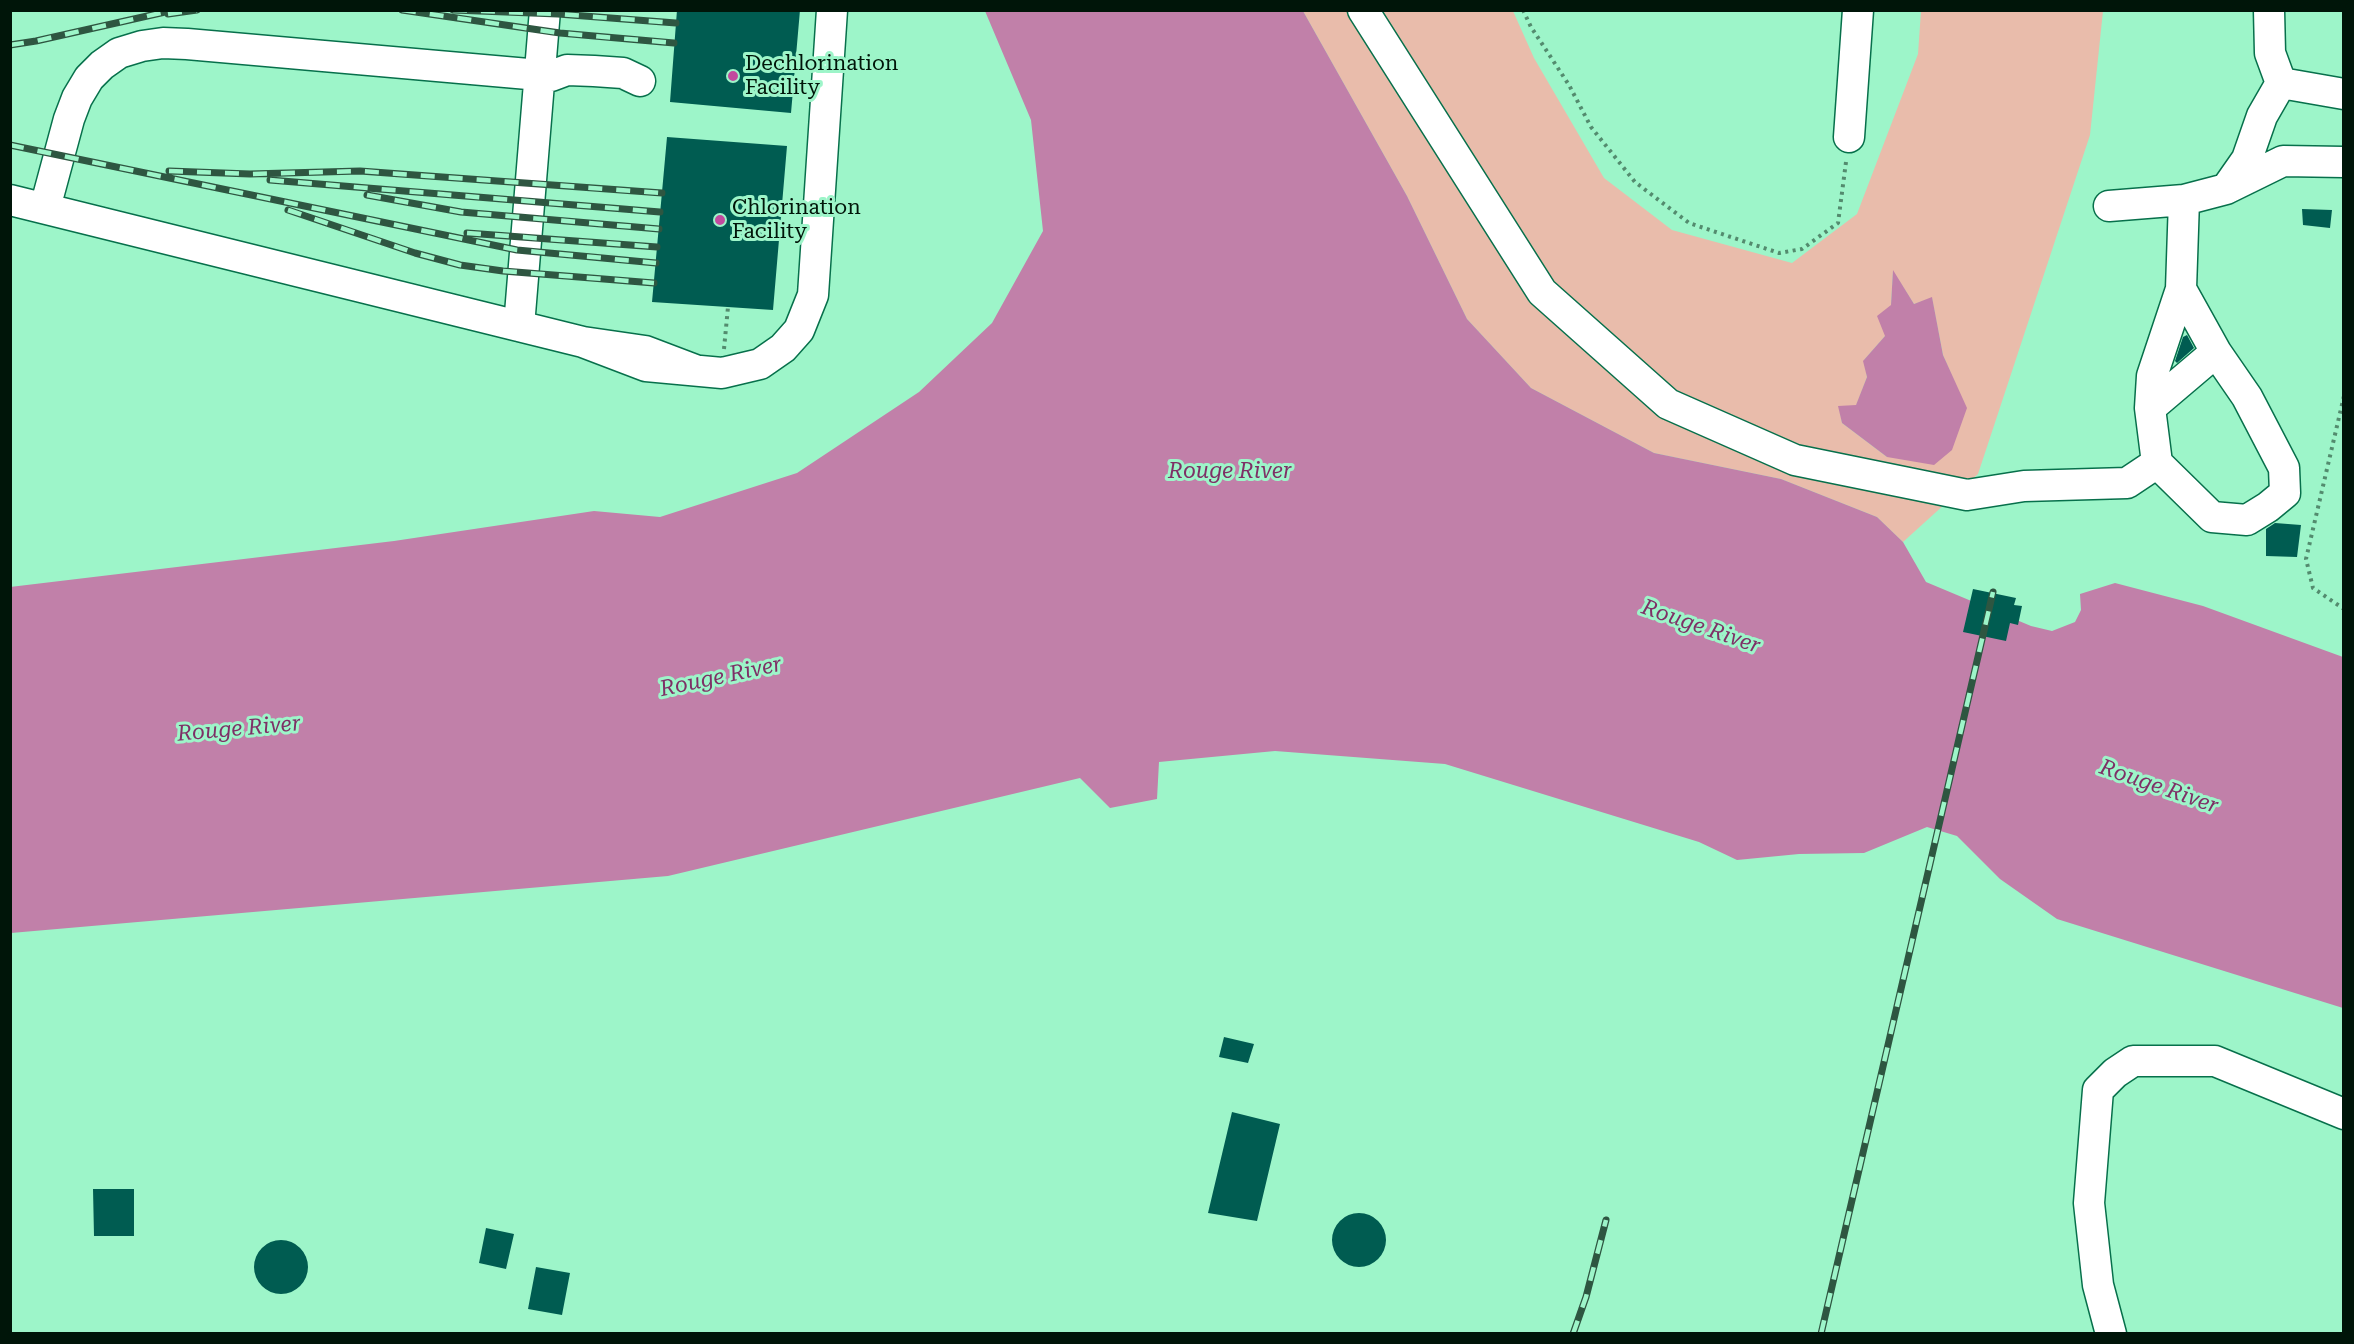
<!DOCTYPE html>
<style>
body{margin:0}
#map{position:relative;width:2354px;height:1344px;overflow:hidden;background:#9df5c9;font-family:"Roboto Serif",serif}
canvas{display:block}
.frame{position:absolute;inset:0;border:12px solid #001509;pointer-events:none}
</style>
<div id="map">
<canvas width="2354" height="1344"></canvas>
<div class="frame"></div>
</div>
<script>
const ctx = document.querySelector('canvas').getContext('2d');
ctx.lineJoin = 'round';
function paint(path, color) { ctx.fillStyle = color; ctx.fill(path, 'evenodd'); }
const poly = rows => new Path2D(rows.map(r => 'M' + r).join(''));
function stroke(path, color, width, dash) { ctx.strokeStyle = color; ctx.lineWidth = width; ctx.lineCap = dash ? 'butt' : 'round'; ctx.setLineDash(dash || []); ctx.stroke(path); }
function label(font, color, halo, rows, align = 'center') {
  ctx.font = font + ' "Roboto Serif",serif'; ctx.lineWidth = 6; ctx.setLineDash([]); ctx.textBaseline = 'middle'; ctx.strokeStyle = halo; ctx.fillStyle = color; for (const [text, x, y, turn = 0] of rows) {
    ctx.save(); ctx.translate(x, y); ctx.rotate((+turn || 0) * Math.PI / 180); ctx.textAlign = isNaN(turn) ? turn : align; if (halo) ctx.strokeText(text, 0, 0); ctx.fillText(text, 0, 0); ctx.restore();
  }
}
paint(poly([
 [1303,11,1513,11,1534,58,1604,178,1672,230,1792,263,1857,214,1918,54,1921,11,2103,11,2090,135,1978,474,1903,542,1877,517,1781,479,1654,453,1531,388,1467,319,1407,196],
 [1893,271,1914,304,1932,298,1943,355,1966,408,1887,457,1842,423,1839,407,1856,406,1867,377,1864,360,1885,336,1891,305]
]), '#e9bcab');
paint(poly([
 [985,11,1303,11,1407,196,1467,319,1531,388,1654,453,1781,479,1877,517,1903,542,1926,582,2031,626,2052,631,2075,622,2081,610,2080,594,2115,583,2203,606,2343,657,2343,1008,2057,919,2000,879,1957,836,1927,827,1864,853,1799,854,1737,860,1699,842,1445,764,1275,751,1159,762,1157,799,1110,808,1080,778,668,876,11,933,10,587,394,541,594,511,660,517,797,473,919,392,992,323,1043,231,1031,120],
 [1893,270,1914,304,1932,297,1943,355,1967,408,1952,450,1934,465,1887,457,1842,423,1838,406,1856,405,1867,377,1863,361,1885,336,1877,316,1891,305]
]), '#c180a9');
paint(poly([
 [677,10,800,10,791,113,670,102],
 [667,137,787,146,773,310,652,302],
 [2302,209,2332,210,2330,228,2303,225],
 [2187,335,2194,348,2177,363,2175,361,2183,337],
 [2275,523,2301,525,2297,557,2266,556,2266,529],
 [1973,589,2016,598,2014,605,2022,606,2018,625,2010,623,2006,641,1963,632],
 [1224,1037,1254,1044,1248,1063,1219,1057],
 [1232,1112,1280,1124,1257,1221,1208,1213],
 [93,1189,134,1189,134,1236,94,1236],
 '1332 1240a27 27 0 1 1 54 0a27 27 0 1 1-54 0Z',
 [486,1228,514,1234,506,1269,479,1263],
 '254 1267a27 27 0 1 1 54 0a27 27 0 1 1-54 0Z',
 [536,1267,570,1273,562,1315,528,1309]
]), '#005c51');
const minor = poly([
 [1363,10,1542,292,1668,404,1795,460,1967,495,2024,486,2127,483,2157,463,2150,408],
 [2269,10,2270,53,2281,83],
 [2281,83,2344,94],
 [1849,137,1858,10],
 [2226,189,2247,159,2262,116,2281,83],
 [10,200,583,342],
 [2109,206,2184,200,2226,189,2283,161,2344,162],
 [45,208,69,119,77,98,89,78,102,65,119,53,142,46,163,43,187,44,551,76,567,70,594,71,623,73,640,81],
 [2181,289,2152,376,2150,408,2216,352],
 [519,326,545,10],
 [695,370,645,351,583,342,646,366,722,373,760,364,783,348,799,330,813,295,832,10],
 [2157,463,2212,517,2247,520,2268,507,2285,493,2284,468,2247,397,2216,352,2181,289,2184,200],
 [2111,1334,2098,1285,2089,1203,2098,1090,2115,1073,2133,1061,2215,1061,2344,1114]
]);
stroke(minor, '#07704b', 33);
stroke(poly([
 [1523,10,1531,27,1569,85,1591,127,1635,182,1689,223,1779,253,1802,249,1838,223,1846,162],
 [724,349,728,307],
 [2344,396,2306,559,2313,588,2344,609]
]), '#538b6e', 4, [3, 4.5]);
stroke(minor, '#fff', 30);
const rail = poly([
 [402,10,560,33,674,43],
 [453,10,558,14,676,23],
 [168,14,197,10],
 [10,45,36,41,174,10],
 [10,145,517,250,656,263],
 [169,171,250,174,360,171,662,193],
 [270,180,660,212],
 [367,195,461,212,659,229],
 [288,210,415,253,460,265,503,271,654,283],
 [467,233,657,247],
 [1573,1334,1586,1297,1606,1220],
 [1821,1334,1993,592]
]);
stroke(rail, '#2e5641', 7);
stroke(rail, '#9df5c9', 4.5, [14]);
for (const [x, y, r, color] of [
 [733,76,6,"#c24a9e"],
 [720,220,6,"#c24a9e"]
]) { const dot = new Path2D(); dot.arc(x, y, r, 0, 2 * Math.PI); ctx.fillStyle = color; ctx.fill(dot); stroke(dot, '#9df5c9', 2); }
label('21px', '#001509', '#9df5c9', [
 ["Dechlorination",745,64],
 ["Facility",745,88],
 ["Chlorination",732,208],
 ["Facility",732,232]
], 'left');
label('italic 22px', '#7e3066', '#9df5c9', [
 ["Rouge River",1230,472],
 ["Rouge River",1701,627,19],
 ["Rouge River",721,677,-12],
 ["Rouge River",239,729,-5],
 ["Rouge River",2159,787,19]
]);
</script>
